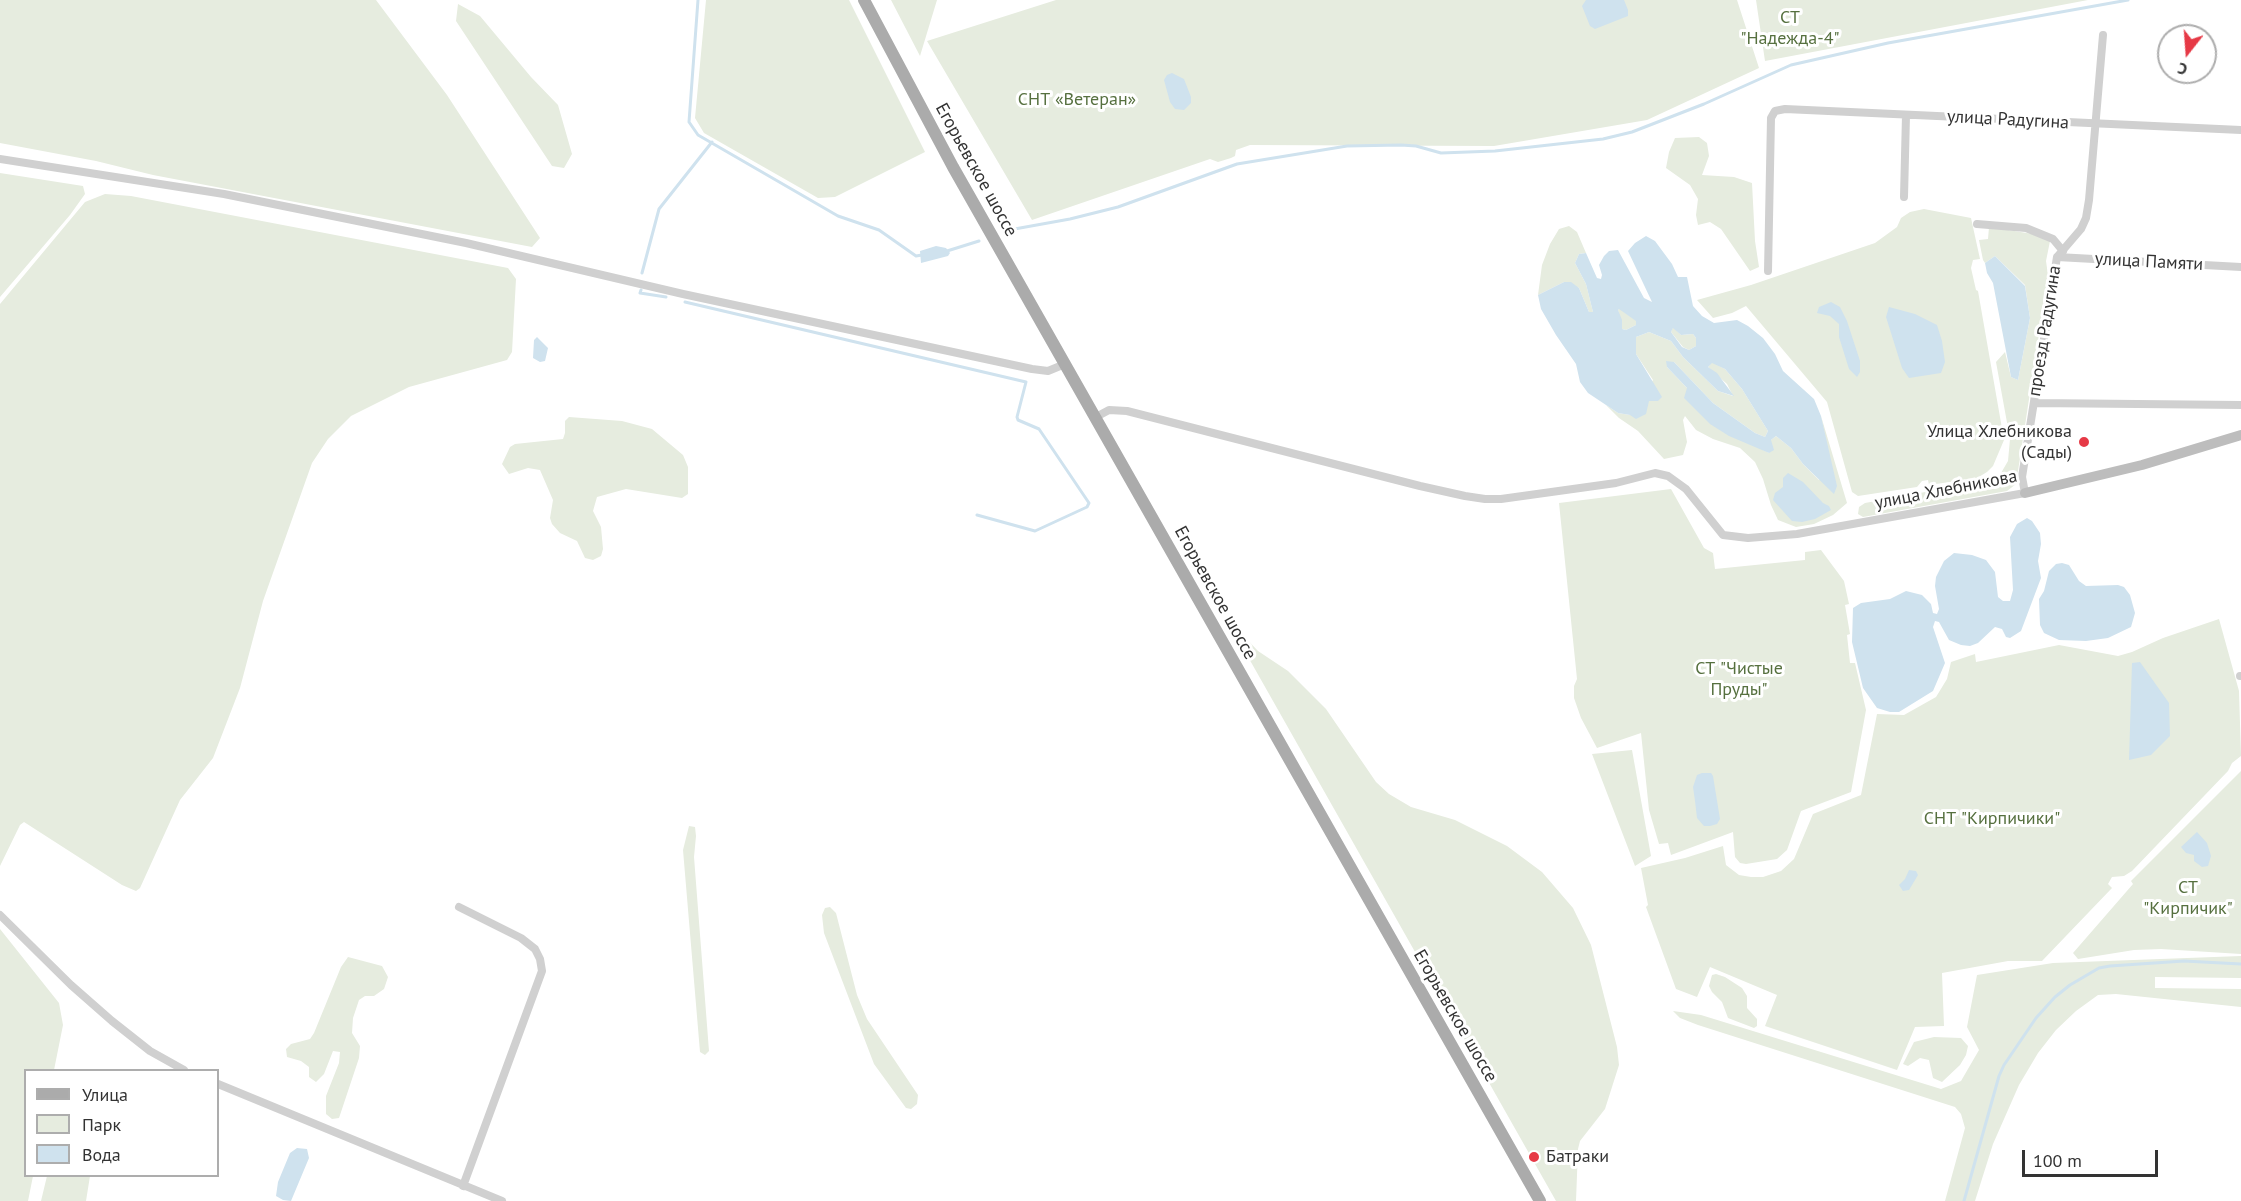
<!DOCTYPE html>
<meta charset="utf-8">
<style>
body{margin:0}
#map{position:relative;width:2241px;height:1201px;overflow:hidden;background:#fff;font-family:"PT Sans",sans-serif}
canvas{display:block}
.legend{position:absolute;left:24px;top:1069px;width:195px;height:108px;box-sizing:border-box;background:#fff;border:2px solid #adadad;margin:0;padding:8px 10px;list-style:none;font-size:18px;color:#333}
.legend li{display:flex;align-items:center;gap:12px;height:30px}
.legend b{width:30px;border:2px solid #adadad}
.north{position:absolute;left:2157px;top:24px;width:60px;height:60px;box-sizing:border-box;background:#fff;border:2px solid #adadad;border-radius:50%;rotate:197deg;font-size:16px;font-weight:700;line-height:24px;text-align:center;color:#333}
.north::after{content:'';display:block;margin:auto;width:21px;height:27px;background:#e63946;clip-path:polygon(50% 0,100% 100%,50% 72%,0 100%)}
.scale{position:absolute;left:2022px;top:1150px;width:136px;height:27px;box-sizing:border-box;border:3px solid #333;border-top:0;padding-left:8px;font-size:18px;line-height:21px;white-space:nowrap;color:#333;-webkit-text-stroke:4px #fff;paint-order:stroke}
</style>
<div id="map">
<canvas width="2241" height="1201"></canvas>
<ul class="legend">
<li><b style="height:8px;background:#ababab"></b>Улица</li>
<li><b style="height:16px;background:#e6ecdf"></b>Парк</li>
<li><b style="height:16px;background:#cfe2ee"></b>Вода</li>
</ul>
<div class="north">С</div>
<div class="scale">100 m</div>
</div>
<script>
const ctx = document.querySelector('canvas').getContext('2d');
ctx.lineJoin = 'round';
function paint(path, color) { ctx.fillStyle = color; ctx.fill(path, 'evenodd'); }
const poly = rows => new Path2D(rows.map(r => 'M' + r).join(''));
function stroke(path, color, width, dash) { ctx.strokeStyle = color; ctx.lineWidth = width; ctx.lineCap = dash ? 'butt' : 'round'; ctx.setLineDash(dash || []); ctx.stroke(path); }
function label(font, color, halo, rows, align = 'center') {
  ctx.font = font + ' "PT Sans",sans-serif'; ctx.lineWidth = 6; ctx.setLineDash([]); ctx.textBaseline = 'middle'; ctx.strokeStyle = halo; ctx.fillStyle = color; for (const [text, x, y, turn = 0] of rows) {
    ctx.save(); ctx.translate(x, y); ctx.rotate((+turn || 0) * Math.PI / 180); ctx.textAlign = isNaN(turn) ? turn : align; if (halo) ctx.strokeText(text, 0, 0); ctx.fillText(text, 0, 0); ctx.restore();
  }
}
paint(poly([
 [0,0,376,0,447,95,540,238,532,247,153,175,96,161,0,143],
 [706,0,849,0,925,152,835,197,818,198,704,133,695,118],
 [891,0,937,0,920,56],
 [1056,0,1737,0,1759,68,1647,120,1494,146,1250,145,1236,150,1235,156,1231,158,1218,162,1210,159,1032,220,927,41],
 [1756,0,2088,0,1765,61],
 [458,4,480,16,531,77,558,105,572,154,564,168,552,166,456,21],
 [1699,137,1707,143,1709,156,1702,175,1734,177,1752,183,1755,241,1759,267,1750,271,1721,229,1710,222,1698,225,1696,215,1698,199,1690,185,1666,168,1669,152,1675,138],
 [0,173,83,186,85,194,70,215,0,297],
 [105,194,131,196,508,268,516,279,512,352,507,360,409,387,351,416,328,439,312,463,263,601,240,688,213,758,180,800,140,888,136,891,122,885,24,822,20,825,0,866,0,304,85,202],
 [1924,209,1971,218,1980,259,1973,260,1971,268,1976,290,1978,291,2004,440,1993,466,1987,472,1977,478,1929,485,1928,480,1922,481,1917,487,1858,496,1852,492,1827,402,1746,306,1732,313,1713,318,1697,300,1751,285,1875,243,1897,227,1901,218,1910,212],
 [1569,226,1577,232,1586,253,1579,254,1575,263,1586,284,1593,312,1589,312,1579,288,1564,282,1538,295,1542,265,1550,244,1559,229],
 [1989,227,2033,234,2050,241,2046,261,2048,275,2016,484,2007,491,1863,517,1858,514,1859,507,1865,503,1991,480,2001,473,2008,461,2010,439,1996,362,2005,352,2011,377,2018,380,2030,318,2025,285,1995,256,1985,263,1983,260,1979,240,1988,239],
 [1619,308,1637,321,1636,325,1626,330,1622,329,1618,310],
 [1673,327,1681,335,1693,334,1696,338,1696,346,1689,350,1683,347,1671,332],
 [1649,332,1671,341,1683,357,1718,391,1733,396,1727,384,1708,367,1712,362,1725,369,1742,389,1768,431,1765,437,1755,433,1713,403,1674,362,1667,367,1687,388,1754,445,1769,453,1771,440,1776,436,1791,448,1803,464,1819,480,1828,451,1821,416,1847,503,1833,515,1814,524,1796,527,1778,520,1771,505,1763,479,1755,462,1740,448,1713,439,1696,430,1685,416,1683,420,1687,442,1683,455,1664,459,1638,431,1619,418,1606,405,1618,413,1630,415,1653,380,1636,354,1636,337],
 [569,417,622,421,652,429,683,455,688,467,688,494,682,498,626,489,597,497,593,511,601,527,603,549,601,556,593,560,585,558,577,541,560,533,552,524,550,518,553,500,540,470,528,468,509,474,502,464,510,447,515,444,563,439,565,433,565,421],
 [1671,489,1704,548,1713,553,1715,569,1805,560,1805,552,1821,550,1844,581,1849,604,1845,605,1850,634,1847,635,1850,663,1855,663,1866,710,1851,792,1801,811,1787,850,1777,859,1746,864,1740,863,1735,857,1733,832,1671,855,1668,843,1659,844,1649,810,1641,733,1597,748,1581,718,1574,698,1574,686,1577,679,1559,503],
 [2219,619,2239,691,2241,756,2232,763,2228,771,2132,871,2124,876,2112,877,2108,884,2112,888,2042,961,2008,961,1942,973,1944,1026,1915,1027,1897,1070,1765,1026,1777,995,1710,967,1697,997,1676,989,1646,907,1648,905,1641,868,1685,858,1723,846,1726,865,1739,875,1751,877,1763,877,1781,871,1794,859,1813,814,1861,795,1877,714,1904,715,1936,697,1947,679,1951,662,1975,654,1976,662,2059,645,2118,656,2132,652,2163,638],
 [1242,634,1258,651,1288,671,1326,709,1376,782,1389,794,1411,807,1455,820,1507,846,1542,872,1573,908,1591,945,1617,1047,1619,1065,1605,1109,1580,1141,1578,1149,1576,1201,1556,1201,1243,648],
 [1632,750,1651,856,1635,866,1592,754],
 [2241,771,2241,954,2161,949,2134,950,2078,959,2073,953,2133,884,2131,881],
 [689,826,695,827,696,836,694,857,709,1051,705,1055,700,1052,683,850],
 [830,907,836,913,857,995,867,1019,918,1095,917,1104,911,1109,906,1108,874,1064,824,933,822,915,825,908],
 [0,929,59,1003,63,1025,54,1070,26,1070,26,1176,33,1176,28,1201,0,1201],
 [2241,956,2241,978,2155,977,2155,988,2241,989,2241,1007,2116,994,2098,995,2076,1011,2056,1030,2038,1053,2019,1085,1993,1144,1975,1201,1945,1201,1965,1128,1961,1114,1955,1107,1698,1025,1680,1018,1673,1011,1701,1015,1941,1089,1961,1081,1979,1050,1967,1027,1977,975,2053,963],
 [348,957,382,966,388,977,384,989,374,996,365,996,359,1000,353,1018,352,1033,360,1046,359,1058,339,1118,332,1119,326,1114,326,1096,339,1063,340,1052,333,1051,324,1074,316,1082,309,1077,309,1067,301,1061,287,1057,286,1049,291,1044,310,1039,314,1033,341,967],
 [1716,974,1725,977,1742,988,1747,996,1747,1008,1757,1019,1757,1026,1754,1028,1728,1018,1722,1002,1712,992,1709,986,1712,975],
 [1934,1037,1961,1038,1968,1046,1966,1055,1960,1065,1942,1082,1933,1078,1929,1060,1920,1058,1908,1066,1903,1064,1914,1042],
 [47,1176,90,1176,86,1201,41,1201]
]), '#e6ecdf');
paint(poly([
 [1586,0,1624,0,1628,10,1628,16,1595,29,1590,26,1582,6],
 [1172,73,1184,79,1191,97,1191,103,1184,110,1175,109,1170,102,1164,80,1167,75],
 [1646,236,1655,241,1672,264,1678,277,1687,277,1693,306,1702,316,1714,323,1737,320,1748,326,1763,338,1775,354,1783,371,1814,399,1821,416,1837,486,1834,494,1803,464,1791,448,1776,436,1771,440,1774,450,1769,453,1729,436,1710,424,1684,398,1687,388,1667,367,1666,361,1674,362,1713,403,1755,433,1765,437,1768,431,1742,389,1725,369,1712,363,1708,367,1717,373,1734,396,1718,391,1683,357,1671,341,1649,332,1636,337,1636,354,1662,397,1658,401,1649,401,1646,414,1636,419,1630,415,1618,413,1588,393,1580,382,1576,364,1556,335,1541,309,1538,295,1564,282,1571,282,1579,288,1589,312,1593,312,1586,284,1575,263,1579,254,1586,253,1597,278,1601,279,1602,275,1599,265,1604,256,1609,251,1618,250,1644,298,1652,302,1628,251,1635,243],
 [1619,309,1636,321,1636,325,1626,330,1622,329,1622,320,1618,310],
 [1673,328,1681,335,1693,334,1696,338,1696,346,1689,350,1682,347,1671,332],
 [936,246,946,248,950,253,948,256,921,263,920,251],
 [1995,256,2025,286,2030,318,2018,380,2011,377,1993,283,1987,273,1985,263],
 [1831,302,1840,307,1847,321,1860,361,1860,372,1857,377,1849,369,1839,337,1839,324,1830,316,1817,313,1819,307],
 [1889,307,1915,314,1937,325,1942,341,1945,362,1941,373,1909,378,1902,368,1886,317],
 [537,337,548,348,545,361,540,362,533,358,534,340],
 [1788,473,1803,482,1823,503,1829,506,1831,510,1815,519,1802,522,1792,521,1773,500,1775,493,1783,487,1783,478],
 [2027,518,2032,521,2040,533,2041,544,2038,561,2041,578,2021,631,2010,638,2006,637,2002,629,1995,627,1978,643,1970,646,1961,645,1949,640,1939,622,1935,621,1933,627,1945,663,1933,691,1899,712,1890,712,1877,708,1863,688,1852,642,1853,608,1861,603,1890,599,1906,591,1922,595,1931,604,1933,613,1937,614,1939,609,1935,586,1936,577,1944,561,1954,553,1972,555,1986,560,1995,572,1998,597,2003,601,2010,601,2013,590,2010,537,2017,524],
 [2062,563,2069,565,2079,581,2086,586,2118,585,2124,587,2130,595,2135,613,2131,627,2108,638,2086,641,2059,640,2044,633,2040,625,2039,599,2044,591,2049,571,2056,564],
 [2140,662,2169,703,2170,736,2151,755,2129,760,2132,663],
 [1702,773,1711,773,1713,776,1720,819,1717,824,1710,826,1704,826,1697,818,1695,801,1693,787,1697,775],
 [2197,832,2207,843,2211,856,2208,866,2202,867,2194,861,2194,855,2186,853,2181,847],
 [1909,870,1916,871,1918,875,1909,890,1903,891,1899,885,1905,879],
 [297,1148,307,1149,309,1158,291,1201,283,1200,276,1196,278,1182,290,1153]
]), '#cfe2ee');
stroke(poly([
 [698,0,689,122,698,135,838,216,879,230,916,256,922,255],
 [1009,230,1070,219,1118,207,1237,164,1347,146,1401,145,1416,146,1441,153,1495,151,1603,139,1632,132,1704,104,1791,65,1888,43,2128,0],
 [947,251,979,241],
 [642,273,659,209,712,142],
 [641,290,640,293,666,297],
 [685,302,1026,382,1017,417,1018,420,1039,429,1089,503,1087,507,1035,531,977,515],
 [1964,1201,1999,1076,2004,1065,2036,1018,2055,997,2070,985,2099,968,2110,966,2184,961,2241,964]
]), '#cfe2ee', 3);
stroke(poly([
 [0,159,224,194,466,243,683,294,1032,369,1048,371,1065,364],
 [1904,197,1906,115],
 [1977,224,2026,228,2053,239,2063,251],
 [2057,257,2241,267],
 [1768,271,1771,118,1775,111,1785,109,2241,130],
 [2034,403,2241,405],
 [1096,417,1109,410,1127,411,1420,486,1465,496,1485,499,1501,499,1616,483,1655,473,1668,476,1686,489,1723,535,1748,538,1797,534,2025,493,2022,477,2057,257,2081,229,2086,218,2089,200,2103,35],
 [2240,676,2241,676],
 [459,907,521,938,535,949,540,959,542,971,463,1186],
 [0,915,71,985,112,1021,150,1051,184,1070],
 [218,1084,502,1201]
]), '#d0d0d0', 8);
stroke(poly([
 [2025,493,2142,465,2241,435]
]), '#bdbdbd', 10);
stroke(poly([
 [864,0,953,167,1540,1201]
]), '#ababab', 12);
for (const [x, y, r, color] of [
 [2084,442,6,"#e63946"],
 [1534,1157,6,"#e63946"]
]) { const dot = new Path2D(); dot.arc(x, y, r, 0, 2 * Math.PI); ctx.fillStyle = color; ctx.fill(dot); stroke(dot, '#fff', 2); }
label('18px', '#56703f', '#fff', [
 ["СТ",1790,18],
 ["\"Надежда-4\"",1790,39],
 ["СНТ «Ветеран»",1077,100],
 ["СТ \"Чистые",1739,669],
 ["Пруды\"",1739,690],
 ["СНТ \"Кирпичики\"",1992,819],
 ["СТ",2188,888],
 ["\"Кирпичик\"",2188,909]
]);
label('18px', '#333', '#fff', [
 ["улица Радугина",2008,120,3],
 ["Егорьевское шоссе",976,170,61],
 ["улица Памяти",2149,262,3],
 ["проезд Радугина",2045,331,-81],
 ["улица Хлебникова",1946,490,-11],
 ["Егорьевское шоссе",1215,593,61],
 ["Егорьевское шоссе",1455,1016,60]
]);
label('18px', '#333', '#fff', [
 ["Улица Хлебникова",2072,432],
 ["(Сады)",2072,453],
 ["Батраки",1546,1157,"left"]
], 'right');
</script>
